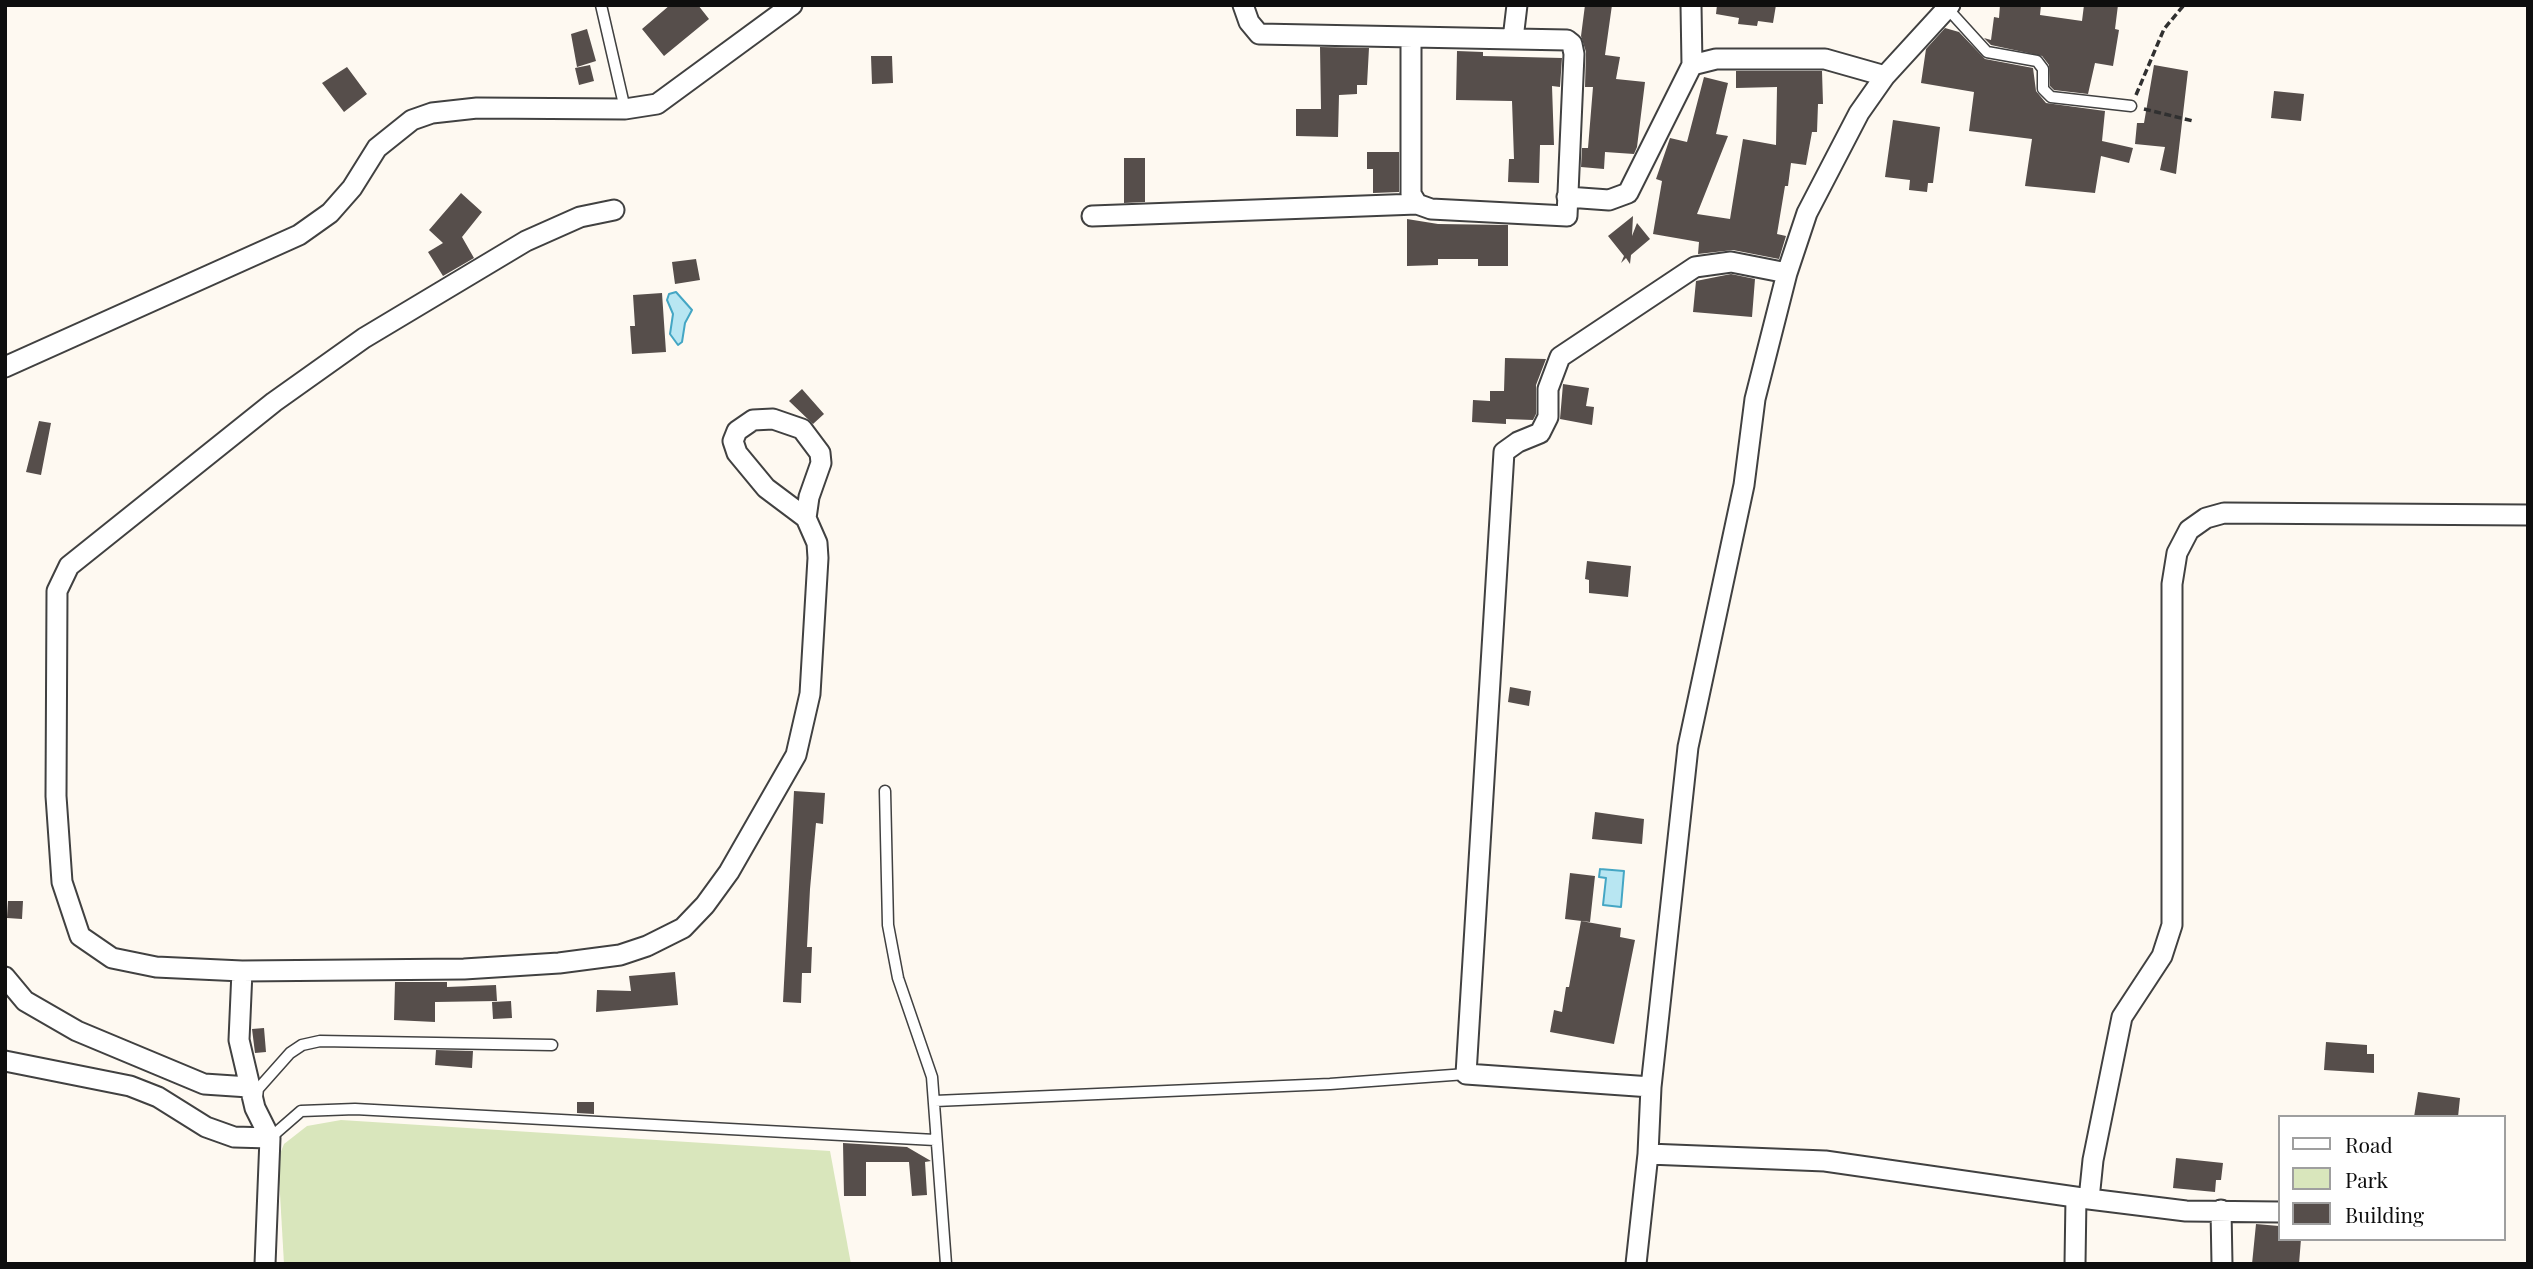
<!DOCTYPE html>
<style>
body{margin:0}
#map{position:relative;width:2533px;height:1269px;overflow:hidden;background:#fef9f1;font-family:"Playfair Display",serif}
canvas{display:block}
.frame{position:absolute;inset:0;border:7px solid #0e0e0e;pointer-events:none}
.legend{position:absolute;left:2278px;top:1115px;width:228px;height:126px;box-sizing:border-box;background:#fff;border:2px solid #9f9f9f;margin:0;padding:9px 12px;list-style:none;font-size:21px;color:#0e0e0e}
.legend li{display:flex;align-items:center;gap:14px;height:35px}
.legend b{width:35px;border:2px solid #9f9f9f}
</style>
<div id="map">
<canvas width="2533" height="1269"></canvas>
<div class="frame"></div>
<ul class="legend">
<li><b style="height:9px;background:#fff"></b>Road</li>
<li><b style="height:19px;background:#d9e6bc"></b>Park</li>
<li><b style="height:19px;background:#564e4b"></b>Building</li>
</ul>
</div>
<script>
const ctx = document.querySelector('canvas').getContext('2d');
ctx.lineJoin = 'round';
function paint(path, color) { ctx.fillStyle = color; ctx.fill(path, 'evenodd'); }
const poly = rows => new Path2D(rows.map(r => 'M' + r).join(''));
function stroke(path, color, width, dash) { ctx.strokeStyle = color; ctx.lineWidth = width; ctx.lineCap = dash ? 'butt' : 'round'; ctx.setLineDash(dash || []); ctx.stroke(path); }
paint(poly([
 [341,1120,830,1151,851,1264,284,1264,278,1159,284,1144,307,1126]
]), '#d9e6bc');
const water = poly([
 [676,292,692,310,685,323,682,342,678,345,670,334,673,314,667,300,669,294,676,292],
 [1600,869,1624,871,1621,907,1603,905,1606,878,1599,877,1600,869]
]);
paint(water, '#b8e6f2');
stroke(water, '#44a6c4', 2);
paint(poly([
 [670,5,698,5,709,19,664,56,642,29],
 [1585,5,1612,5,1605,55,1620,57,1616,79,1645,82,1637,147,1634,154,1605,152,1604,169,1581,167,1582,148,1588,148,1593,87,1585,87,1586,52,1581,36],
 [1717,5,1776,5,1773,23,1758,21,1757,26,1738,24,1739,18,1716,14],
 [2000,5,2041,5,2040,15,2082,21,2084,5,2118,5,2115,29,2119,30,2113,66,2095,63,2088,94,2054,90,2050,86,2049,65,2042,56,1991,45,1984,38,1991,40,1994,17,1999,18],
 [1945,28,1959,32,1985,59,2033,68,2036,91,2046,103,2105,111,2102,141,2133,148,2129,163,2101,156,2095,193,2025,186,2032,139,1969,131,1974,92,1921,83,1926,49],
 [587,29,596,61,577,67,571,34],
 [1320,47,1369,48,1367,85,1357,85,1357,94,1339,95,1338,137,1296,136,1296,109,1321,109],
 [1457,51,1483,52,1483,56,1562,58,1560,87,1552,86,1554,145,1540,145,1539,183,1508,182,1509,159,1514,159,1512,101,1456,100],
 [871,56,892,56,893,83,872,84],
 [590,65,594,81,579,85,575,68],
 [2154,65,2188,71,2176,174,2160,170,2165,147,2135,144,2137,123,2144,123],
 [347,67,367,94,344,112,322,83],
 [1736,71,1822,71,1823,104,1818,104,1817,132,1812,132,1806,165,1791,163,1788,186,1785,186,1777,234,1786,236,1779,259,1733,250,1698,254,1699,242,1653,234,1662,181,1656,179,1670,138,1687,142,1704,77,1728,83,1716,134,1728,136,1697,214,1730,219,1743,139,1776,145,1777,87,1736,88],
 [2274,91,2304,94,2301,121,2271,118],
 [1893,120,1940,127,1933,183,1928,183,1927,192,1909,190,1910,180,1885,177],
 [1367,152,1399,152,1399,192,1373,193,1373,169,1367,169],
 [1124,158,1145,158,1145,202,1124,203],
 [461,193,482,212,462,237,474,258,443,276,428,252,443,243,429,230],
 [1633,216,1632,236,1637,223,1650,239,1631,255,1630,264,1626,258,1621,263,1624,256,1608,236],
 [1407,219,1438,224,1508,225,1508,266,1478,266,1478,259,1438,259,1438,265,1407,266],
 [696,259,700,280,675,284,672,262],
 [1731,274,1755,279,1752,317,1693,312,1696,281],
 [662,293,666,352,632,354,630,326,635,326,633,295],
 [1505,358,1546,359,1536,385,1536,414,1533,420,1506,419,1506,424,1472,422,1473,400,1490,401,1490,391,1504,391],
 [1563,384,1589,388,1586,406,1594,407,1592,425,1560,419],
 [802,389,824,414,813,424,789,401],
 [39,421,51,423,41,475,26,472],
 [1587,561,1631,566,1628,597,1589,593,1589,580,1585,579],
 [1510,687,1531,691,1529,706,1508,702],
 [794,791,825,793,823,824,816,823,810,889,807,947,812,947,811,973,802,973,801,1003,783,1002],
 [1595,812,1644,819,1642,844,1592,839],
 [1570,873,1595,876,1590,922,1565,919],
 [8,901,23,901,22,919,7,918],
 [1581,921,1621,928,1620,937,1635,940,1614,1044,1550,1032,1554,1010,1562,1012,1566,987,1569,987],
 [675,972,678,1005,596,1012,597,990,631,991,629,976],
 [395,982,447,982,447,987,496,985,497,1001,435,1002,435,1022,394,1020],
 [511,1001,512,1018,493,1019,492,1002],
 [264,1028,266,1052,255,1053,252,1029],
 [2326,1042,2367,1045,2367,1054,2374,1054,2374,1073,2324,1070],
 [436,1050,473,1051,472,1068,435,1065],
 [2418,1092,2460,1098,2458,1117,2414,1117],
 [577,1102,594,1102,594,1114,577,1113],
 [843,1143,907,1147,931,1161,925,1162,927,1195,912,1196,909,1162,866,1162,866,1196,844,1196],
 [2176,1158,2223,1163,2221,1180,2216,1180,2215,1192,2173,1188],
 [2256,1224,2279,1226,2279,1239,2301,1239,2299,1264,2252,1264]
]), '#564e4b');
const lane = poly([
 [601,5,625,109],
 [1947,8,1987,52,2037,61,2043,69,2043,89,2051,97,2131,106],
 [885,791,888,925,898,978,932,1077,946,1264],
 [257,1097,258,1089,290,1053,302,1045,320,1041,552,1045],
 [935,1101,1330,1084,1466,1074],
 [270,1138,301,1111,355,1109,935,1140]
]);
const street = poly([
 [1243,5,1249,22,1259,34,1567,40,1572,44,1574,54,1567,216,1431,209,1417,204,1411,194,1411,38],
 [1691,5,1692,65],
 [1513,39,1517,5],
 [1567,197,1609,200,1628,193,1692,65,1716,59,1825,59,1885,76],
 [1092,216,1417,204],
 [5,367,299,235,330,213,352,188,377,148,412,120,432,113,477,108,625,109,657,104,792,5],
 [242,971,156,967,112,958,80,936,62,882,56,796,57,591,69,566,274,402,364,338,526,241,580,217,614,210],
 [5,977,25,1001,77,1031,204,1084,249,1087],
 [5,1061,130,1086,158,1097,206,1127,234,1137,270,1138],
 [1651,1087,1466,1074,1504,452,1518,442,1540,433,1548,417,1548,389,1560,357,1695,267,1731,262,1787,273],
 [1648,1154,1825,1161,2089,1199,2093,1160,2122,1017,2162,956,2172,925,2172,584,2177,553,2189,530,2206,518,2224,513,2528,515],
 [2089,1199,2186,1211,2279,1212],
 [2221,1210,2222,1264],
 [265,1264,270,1138,255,1108,239,1040,242,971,464,969,559,963,620,955,647,946,683,928,705,905,729,872,796,755,810,694,818,558,817,543,806,518,809,497,821,463,820,453,802,429,773,419,753,420,737,431,733,441,737,453,766,488,806,518],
 [1636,1264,1648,1154,1651,1087,1688,747,1744,485,1755,399,1787,273,1807,213,1859,113,1885,76,1950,5],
 [2075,1264,2076,1197]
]);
stroke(lane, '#414141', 13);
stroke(street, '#414141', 23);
stroke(poly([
 [2136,95,2164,29,2184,5],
 [2144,109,2193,121]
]), '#303030', 3.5, [7, 3.5]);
stroke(lane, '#fff', 10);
stroke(street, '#fff', 19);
</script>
